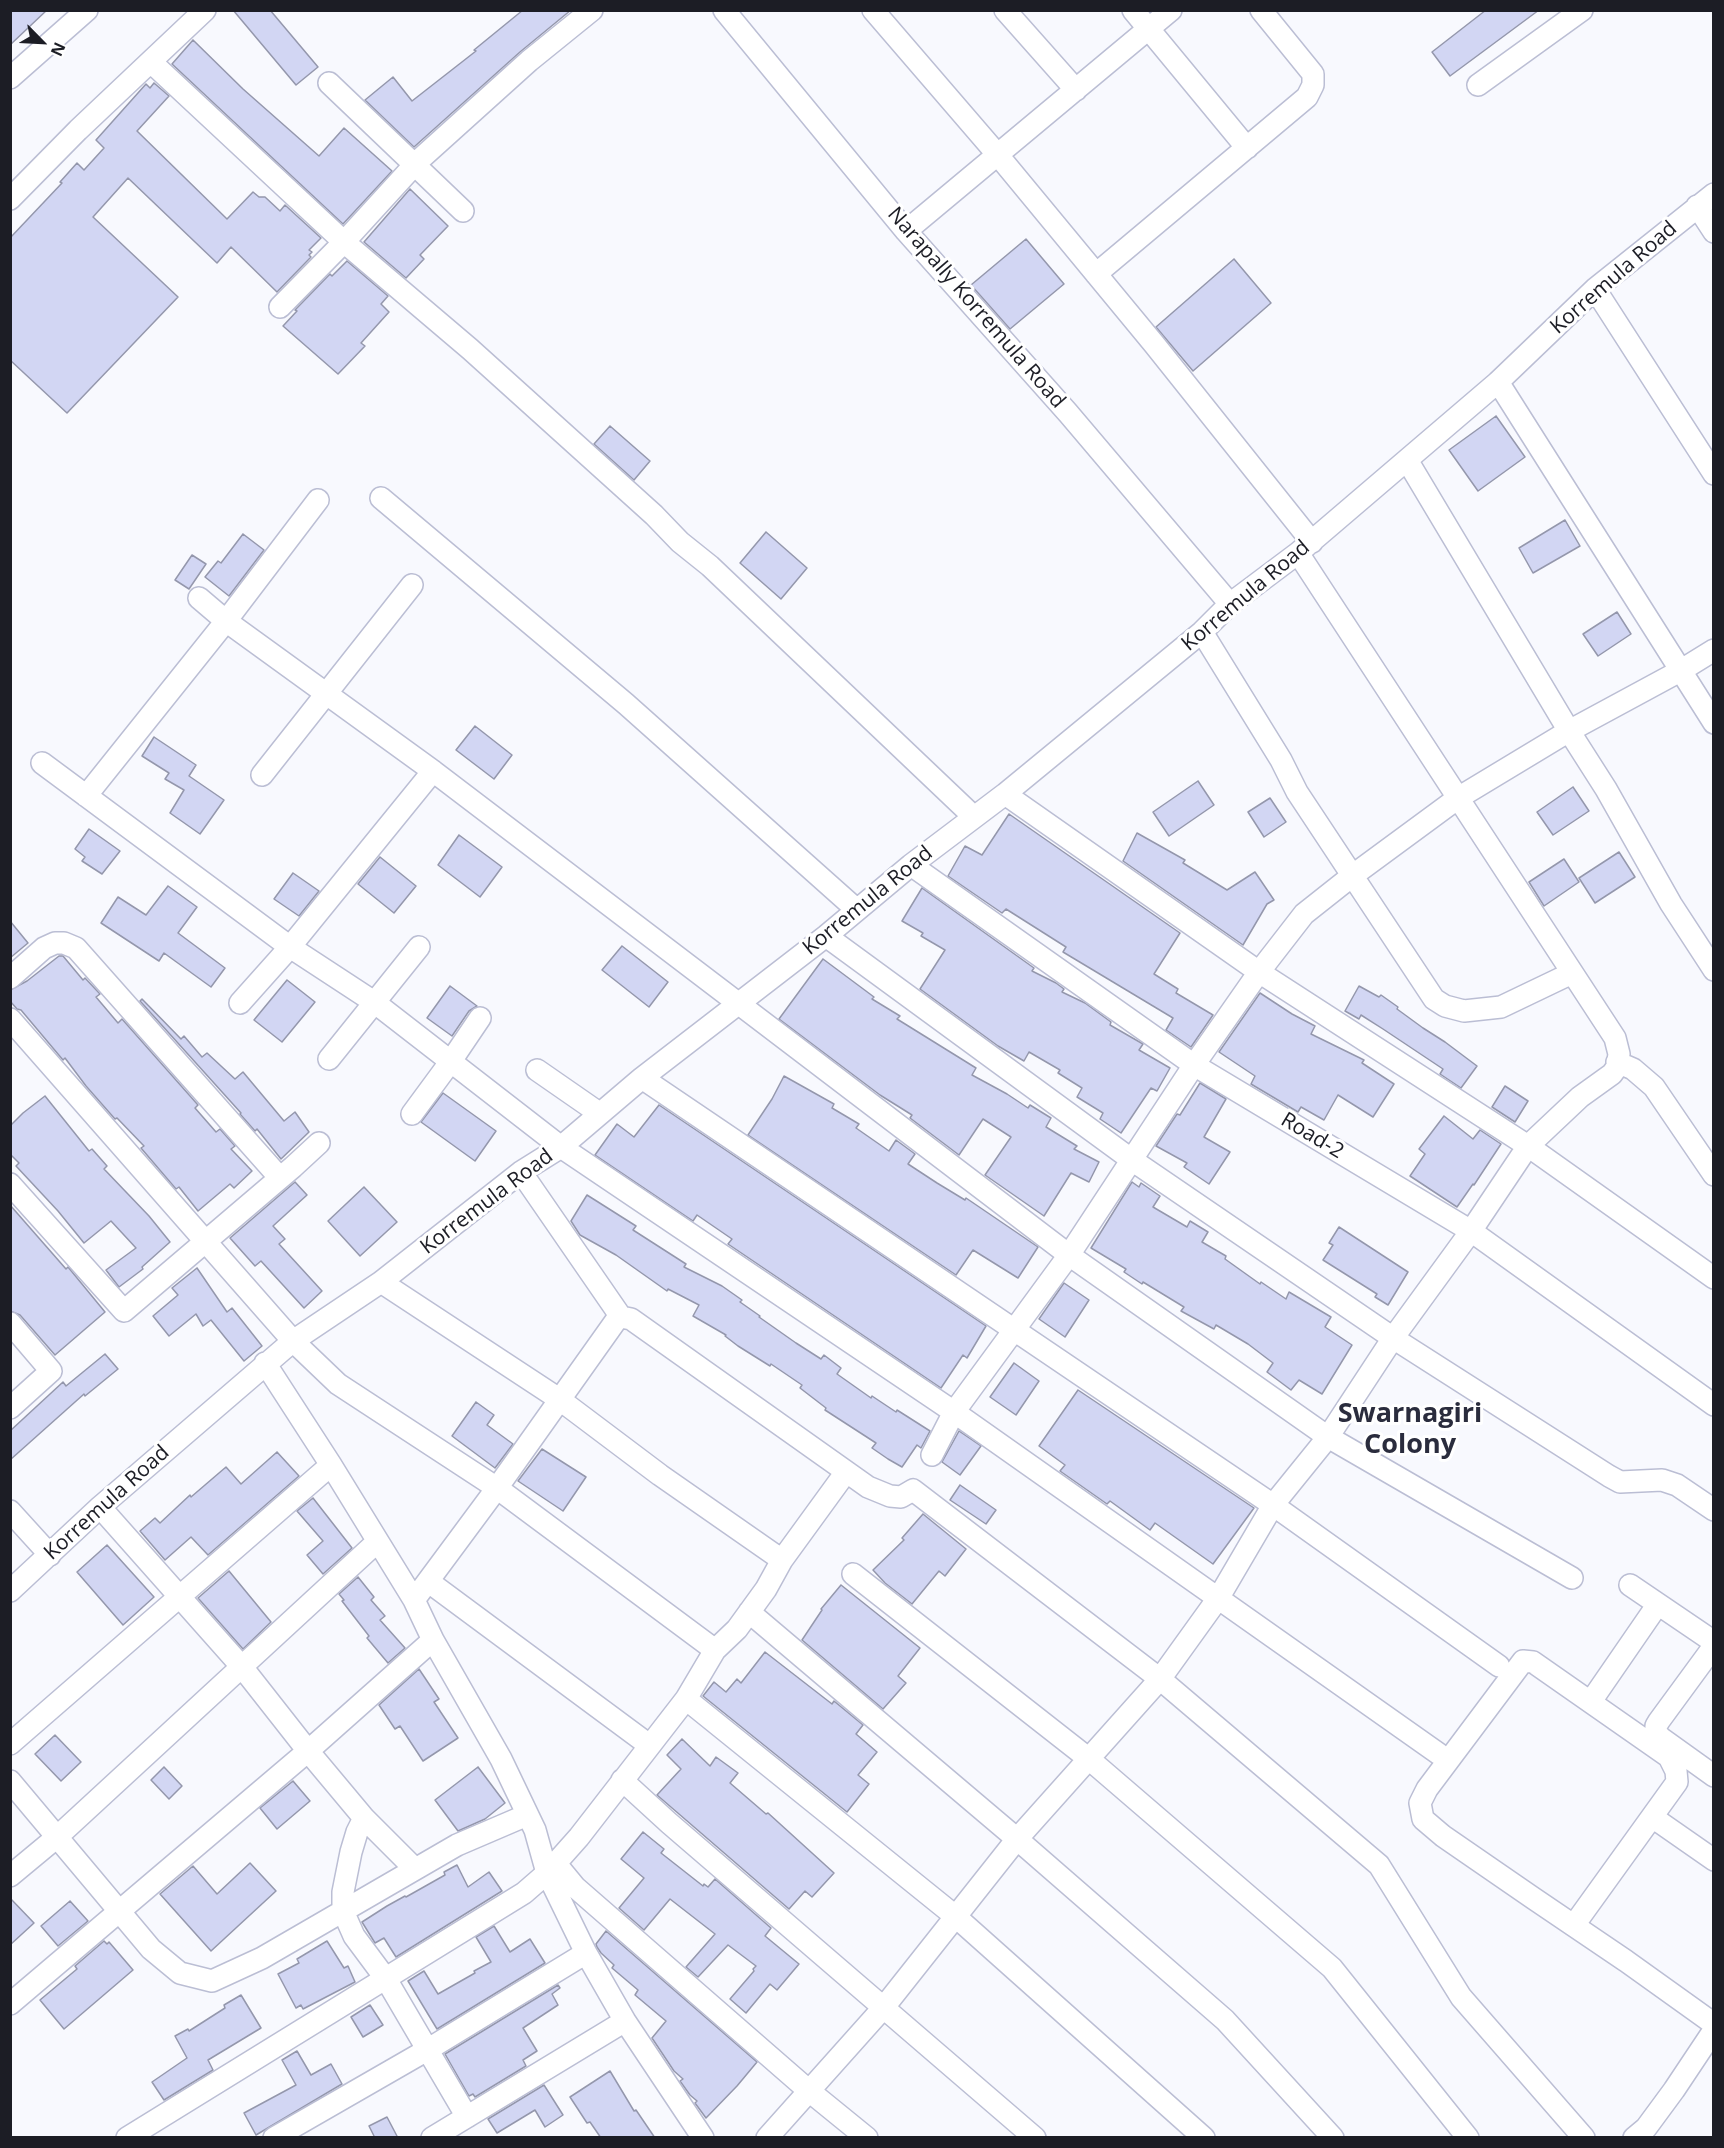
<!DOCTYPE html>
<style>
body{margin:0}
#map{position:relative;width:1724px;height:2148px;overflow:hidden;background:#f8f9fe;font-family:"Open Sans",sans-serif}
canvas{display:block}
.frame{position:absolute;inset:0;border:12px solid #1c1d25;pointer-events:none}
.north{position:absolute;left:12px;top:12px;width:60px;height:60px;-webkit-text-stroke:4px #fff;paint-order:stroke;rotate:114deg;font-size:16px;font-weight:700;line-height:24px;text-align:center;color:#1c1d25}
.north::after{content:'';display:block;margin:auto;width:21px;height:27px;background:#1c1d25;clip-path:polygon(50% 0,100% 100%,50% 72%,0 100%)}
</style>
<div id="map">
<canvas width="1724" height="2148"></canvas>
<div class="frame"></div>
<div class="north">N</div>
</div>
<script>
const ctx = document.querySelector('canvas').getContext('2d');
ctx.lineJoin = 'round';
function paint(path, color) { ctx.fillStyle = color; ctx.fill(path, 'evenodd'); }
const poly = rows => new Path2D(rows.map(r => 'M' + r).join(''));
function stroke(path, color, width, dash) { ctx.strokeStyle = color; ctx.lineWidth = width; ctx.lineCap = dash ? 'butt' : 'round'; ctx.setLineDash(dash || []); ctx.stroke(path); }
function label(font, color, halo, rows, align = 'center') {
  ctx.font = font + ' "Open Sans",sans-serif'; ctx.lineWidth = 6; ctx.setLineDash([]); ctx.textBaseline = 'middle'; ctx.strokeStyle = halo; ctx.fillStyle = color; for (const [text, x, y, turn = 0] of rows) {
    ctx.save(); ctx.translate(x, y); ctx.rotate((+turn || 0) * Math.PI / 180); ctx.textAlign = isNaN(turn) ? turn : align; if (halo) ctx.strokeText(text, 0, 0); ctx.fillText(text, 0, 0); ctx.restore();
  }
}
const building = poly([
 [10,10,47,10,10,45,10,10],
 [233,10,270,10,318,67,296,85,233,10],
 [523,10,571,10,520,52,414,147,365,100,393,77,412,101,476,51,474,50,523,10],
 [1486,10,1539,10,1450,76,1432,52,1486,10],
 [193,40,243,89,319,156,344,128,392,171,343,224,172,64,193,40],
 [154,83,169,96,137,131,227,219,253,192,259,197,265,197,280,211,285,205,321,238,309,250,312,252,309,255,311,257,277,292,231,247,217,263,128,178,93,217,178,297,67,413,10,360,10,238,62,183,60,182,77,163,84,170,104,148,96,140,146,84,150,88,154,83],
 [410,189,448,226,420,255,424,259,406,278,364,242,410,189],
 [1026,239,1064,284,1010,329,971,285,1026,239],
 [1234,259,1271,303,1193,371,1156,327,1234,259],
 [347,261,388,296,381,304,389,312,361,343,365,346,338,374,283,326,297,311,295,310,330,274,332,276,347,261],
 [1496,416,1525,457,1478,491,1449,450,1496,416],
 [610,426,650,461,634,480,594,444,610,426],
 [1565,520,1580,546,1533,573,1519,548,1565,520],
 [766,532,807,568,781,599,740,563,766,532],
 [243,534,264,550,229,596,205,577,218,561,221,563,243,534],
 [192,555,206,564,189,589,175,580,192,555],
 [1617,612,1631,634,1598,656,1583,634,1617,612],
 [475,726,512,755,494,779,456,750,475,726],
 [154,737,196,765,189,776,224,800,200,834,170,813,184,790,165,779,169,773,142,756,154,737],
 [1198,781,1214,805,1169,836,1153,812,1198,781],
 [1573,787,1589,811,1553,835,1537,812,1573,787],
 [1270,798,1286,822,1264,837,1248,812,1270,798],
 [1009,814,1180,933,1154,974,1178,989,1176,993,1213,1015,1191,1047,1166,1030,1173,1018,1063,952,1066,947,1006,909,1002,913,948,876,965,846,982,855,1009,814],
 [89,829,120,851,102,874,82,861,85,857,75,849,89,829],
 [1137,833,1185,860,1183,863,1227,890,1255,872,1274,900,1267,904,1243,945,1123,861,1137,833],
 [459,835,502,867,480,897,438,865,459,835],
 [1619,852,1635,877,1595,903,1579,878,1619,852],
 [380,857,416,886,394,913,358,884,380,857],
 [1564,859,1579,882,1544,906,1529,882,1564,859],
 [293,873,319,891,299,916,274,899,293,873],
 [168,886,197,907,178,933,225,968,211,987,164,953,159,961,101,923,118,897,146,915,168,886],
 [922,888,1034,968,1032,971,1056,983,1064,989,1062,992,1085,1003,1111,1022,1110,1025,1143,1044,1139,1050,1170,1068,1157,1091,1151,1088,1121,1133,1100,1119,1103,1113,1077,1097,1082,1088,1058,1073,1060,1070,1029,1052,1024,1061,998,1046,920,989,945,950,921,936,923,933,902,921,922,888],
 [10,921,28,943,10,958,10,921],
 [622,946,668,982,649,1007,602,970,622,946],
 [59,956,63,956,83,980,85,978,100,994,96,997,118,1023,122,1019,198,1105,195,1108,216,1132,220,1129,235,1146,231,1149,252,1171,234,1188,230,1184,198,1211,179,1187,176,1189,141,1148,144,1146,117,1118,115,1119,86,1086,65,1058,63,1060,21,1010,17,1009,10,1001,10,990,27,981,59,956],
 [823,959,874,997,872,999,900,1016,897,1019,976,1068,972,1075,1007,1094,1028,1108,1030,1105,1051,1118,1046,1127,1077,1146,1074,1149,1099,1162,1089,1182,1071,1173,1044,1216,985,1175,1011,1137,983,1119,959,1155,910,1118,912,1115,880,1095,779,1019,823,959],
 [287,980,315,1002,282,1042,254,1020,287,980],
 [450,986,477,1006,469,1011,452,1036,427,1018,450,986],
 [1359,986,1379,997,1381,995,1398,1007,1397,1009,1423,1028,1445,1042,1477,1066,1461,1088,1440,1074,1443,1069,1383,1029,1361,1015,1359,1019,1345,1011,1359,986],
 [1260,993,1292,1014,1315,1026,1311,1034,1364,1060,1362,1063,1394,1084,1373,1117,1338,1095,1324,1120,1301,1107,1298,1112,1251,1084,1255,1076,1219,1052,1260,993],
 [142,999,181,1039,184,1036,202,1057,207,1053,235,1079,243,1072,284,1121,295,1112,309,1132,281,1159,257,1129,255,1131,240,1114,241,1113,140,1001,142,999],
 [784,1076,834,1104,832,1108,859,1124,856,1128,889,1151,896,1140,915,1154,908,1164,937,1183,965,1200,966,1198,1038,1247,1018,1278,973,1250,956,1275,748,1135,772,1099,784,1076],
 [1200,1083,1226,1099,1204,1137,1230,1152,1209,1184,1184,1167,1187,1163,1156,1146,1177,1114,1180,1115,1200,1083],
 [1505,1086,1528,1101,1515,1122,1492,1107,1505,1086],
 [443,1093,496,1131,475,1161,421,1122,443,1093],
 [45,1096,89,1151,92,1149,107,1166,104,1169,149,1216,170,1242,142,1267,143,1269,119,1287,106,1270,136,1248,111,1221,84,1243,58,1211,16,1166,19,1163,10,1154,10,1126,23,1113,45,1096],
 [659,1105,986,1326,967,1358,963,1355,941,1388,728,1244,732,1239,697,1215,693,1221,595,1155,617,1124,634,1137,659,1105],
 [1444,1116,1473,1139,1480,1130,1501,1144,1474,1185,1473,1184,1457,1207,1410,1176,1425,1154,1419,1149,1444,1116],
 [295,1182,307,1195,273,1226,285,1239,279,1244,322,1291,304,1308,261,1261,255,1266,230,1238,295,1182],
 [1132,1182,1139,1187,1141,1183,1160,1196,1153,1207,1187,1227,1190,1221,1208,1232,1202,1242,1226,1256,1225,1259,1260,1284,1261,1282,1286,1299,1289,1292,1331,1317,1325,1327,1352,1345,1322,1394,1299,1380,1291,1390,1267,1372,1273,1363,1248,1344,1216,1325,1214,1329,1181,1311,1184,1307,1143,1282,1142,1284,1124,1272,1126,1269,1091,1248,1132,1182],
 [364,1187,397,1222,360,1256,328,1221,364,1187],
 [587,1195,636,1226,633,1230,686,1264,684,1267,722,1286,742,1300,740,1302,760,1316,759,1317,796,1343,821,1359,824,1355,841,1368,837,1374,871,1398,872,1396,896,1412,897,1410,930,1431,921,1448,917,1445,902,1467,888,1459,872,1448,876,1443,825,1410,826,1408,800,1388,802,1385,771,1364,770,1366,738,1346,725,1336,726,1335,693,1316,699,1305,668,1289,667,1291,616,1255,580,1235,571,1221,587,1195],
 [10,1205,66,1269,68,1267,105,1312,55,1355,20,1315,10,1311,10,1205],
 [1339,1227,1408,1272,1388,1305,1375,1297,1377,1294,1323,1260,1333,1245,1329,1243,1339,1227],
 [197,1268,227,1312,232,1308,262,1346,244,1361,211,1320,203,1326,196,1314,169,1336,153,1316,178,1295,172,1288,197,1268],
 [1064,1283,1089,1300,1065,1337,1039,1319,1064,1283],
 [105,1354,118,1369,85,1396,84,1394,10,1460,10,1431,63,1382,66,1386,105,1354],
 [1014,1363,1039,1381,1016,1415,990,1397,1014,1363],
 [1078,1390,1254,1508,1213,1564,1155,1523,1150,1530,1110,1501,1107,1504,1060,1471,1065,1465,1039,1446,1078,1390],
 [476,1402,494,1415,487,1425,513,1444,495,1468,452,1436,476,1402],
 [959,1431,981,1446,960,1475,942,1462,959,1431],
 [542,1449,586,1477,563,1511,518,1481,542,1449],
 [277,1452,299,1476,208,1555,191,1537,165,1560,140,1531,155,1518,160,1523,190,1495,191,1497,226,1467,241,1484,277,1452],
 [960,1485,996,1510,986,1524,950,1500,960,1485],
 [313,1498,352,1548,323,1574,307,1555,323,1541,297,1511,313,1498],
 [923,1514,966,1549,945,1576,939,1571,912,1604,885,1583,873,1570,904,1540,902,1538,923,1514],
 [107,1545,154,1597,123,1625,77,1572,107,1545],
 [229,1571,271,1622,243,1649,198,1598,229,1571],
 [358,1577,374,1597,371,1600,385,1616,380,1620,405,1648,388,1663,367,1638,369,1636,342,1601,344,1600,339,1594,358,1577],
 [841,1585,920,1648,898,1676,906,1683,883,1709,802,1640,822,1610,821,1609,841,1585],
 [765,1652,832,1704,834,1701,863,1725,856,1734,877,1752,858,1775,869,1784,847,1812,703,1696,714,1682,726,1692,737,1679,741,1683,765,1652],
 [419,1669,439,1699,434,1702,458,1738,423,1761,400,1726,395,1729,379,1705,419,1669],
 [55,1735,81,1762,61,1781,35,1754,55,1735],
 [682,1739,710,1766,716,1757,738,1773,730,1783,766,1814,768,1813,834,1873,812,1897,805,1891,789,1909,657,1795,681,1769,667,1755,682,1739],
 [164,1767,182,1786,169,1799,151,1780,164,1767],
 [478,1767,505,1803,485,1819,458,1831,435,1800,478,1767],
 [293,1781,310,1801,277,1829,260,1808,293,1781],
 [643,1832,664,1849,661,1853,703,1886,704,1884,708,1887,715,1879,771,1928,765,1936,799,1964,777,1990,770,1984,746,2013,730,1999,754,1971,753,1969,756,1966,728,1945,698,1977,686,1967,715,1934,670,1899,644,1930,619,1908,644,1878,621,1859,643,1832],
 [250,1863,276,1891,211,1951,160,1894,193,1866,217,1894,250,1863],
 [457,1865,468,1887,489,1872,502,1891,396,1957,384,1938,375,1943,362,1922,387,1906,405,1896,406,1897,445,1875,444,1872,457,1865],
 [10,1898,34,1923,10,1945,10,1898],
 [70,1901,88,1921,58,1946,41,1926,70,1901],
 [494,1926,510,1952,530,1939,545,1963,437,2029,408,1981,424,1971,438,1994,475,1973,474,1971,491,1962,476,1937,494,1926],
 [606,1931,757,2062,737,2086,706,2118,695,2103,697,2101,690,2095,680,2081,683,2079,674,2071,652,2038,666,2021,635,1995,638,1990,612,1968,614,1965,601,1953,597,1947,596,1944,606,1931],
 [104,1941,107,1944,109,1942,133,1970,64,2029,40,2000,77,1969,75,1966,104,1941],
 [327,1941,344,1968,348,1966,355,1982,303,2009,301,2005,296,2008,278,1974,299,1963,297,1959,327,1941],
 [558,1985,560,1988,552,1994,558,2005,523,2028,537,2051,523,2060,526,2066,475,2097,473,2094,469,2096,445,2054,558,1985],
 [241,1995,261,2028,208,2060,213,2070,164,2100,152,2082,187,2058,175,2036,188,2029,189,2031,225,2008,224,2005,241,1995],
 [370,2005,383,2025,363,2037,351,2017,370,2005],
 [297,2051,311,2075,331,2064,342,2084,256,2135,244,2113,296,2085,282,2060,297,2051],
 [610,2071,634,2111,636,2110,655,2138,601,2138,590,2122,587,2123,570,2097,610,2071],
 [544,2085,563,2115,545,2127,535,2110,497,2133,488,2119,544,2085],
 [387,2117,398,2138,375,2138,369,2126,387,2117]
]);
paint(building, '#d2d6f3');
stroke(building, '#9497ac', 1.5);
const minor = poly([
 [724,10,906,231,1068,413,1230,604],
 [873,10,997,154,1154,344,1312,542],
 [1005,10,1076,90],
 [1133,10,1247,148],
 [151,62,344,242,470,349,654,515,680,542,710,566,974,817],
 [10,78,87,10],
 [329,83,463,211],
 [1478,85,1582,10],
 [10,199,78,130,205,10],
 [1697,206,1714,232],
 [906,231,1171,10],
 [1096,274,1307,97,1313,85,1313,74,1261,10],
 [1595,289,1714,474],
 [280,307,344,242,418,161,529,61,592,10],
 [1498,382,1714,723],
 [1407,460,1569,731,1606,789,1671,904,1714,970],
 [381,498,626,704,857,910],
 [199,598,226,621,433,771,1069,1255,1328,1437,1572,1578],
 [1202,632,1281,760,1297,792,1434,999,1445,1006,1464,1011,1501,1007,1572,973],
 [42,763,290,947,374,1002,561,1147,954,1412,1439,1754],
 [262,775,412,585],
 [1005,794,1259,972,1528,1146,1714,1278],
 [86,796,226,621,318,500],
 [911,865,1194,1065,1471,1231,1714,1405],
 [826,936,1132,1160,1393,1338,1609,1476,1620,1482,1662,1480,1677,1485,1714,1510],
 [10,978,44,948,55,943,64,943,76,948,280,1178],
 [240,1003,290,947,433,771],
 [10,1019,293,1341,338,1384,497,1488,715,1650],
 [329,1059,419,947],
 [1617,1062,1633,1069,1654,1087,1714,1175],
 [537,1070,599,1113],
 [642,1078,1273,1505,1499,1666],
 [412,1114,451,1061,480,1018],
 [521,1172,621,1317],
 [10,1184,124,1311,293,1167,319,1143],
 [381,1282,559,1399,660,1475,782,1560],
 [10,1323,51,1371,10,1408],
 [265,1363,331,1465,414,1600,433,1640,501,1759,535,1830,547,1873,586,1953,625,2021,703,2138],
 [932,1455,954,1412,1069,1255,1194,1065,1259,972,1304,914,1352,876,1458,798,1569,731,1680,671,1714,650],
 [100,1507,242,1667,308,1751,364,1818,414,1868],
 [10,1511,50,1555],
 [853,1574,1089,1759,1332,1968,1468,2138],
 [429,1582,649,1745],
 [1630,1585,1714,1642],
 [10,1591,100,1507,293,1341,381,1282,521,1172,561,1147,642,1078,826,936,911,865,1005,794,1202,632,1230,604,1298,553,1498,382,1595,289,1714,194],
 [414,1600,497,1488,617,1319,621,1317,631,1319,868,1487,890,1496,901,1497,913,1490,1160,1679,1379,1865,1461,1997,1584,2138],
 [749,1612,1017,1839,1225,2020,1333,2138],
 [1714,1646,1659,1721,1656,1726,1656,1733,1661,1738,1714,1776],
 [1596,1694,1658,1604],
 [686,1699,955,1916,1204,2138],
 [10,1744,331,1465],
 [622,1780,669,1823,1035,2138],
 [10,1781,151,1949,180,1973,212,1981,262,1958,457,1845,527,1815],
 [364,1818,357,1832,351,1852,343,1892,343,1911,354,1936,386,1979,467,2117],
 [1658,1821,1714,1860],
 [556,1864,575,1887,808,2090,867,2138],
 [10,1876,57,1837,377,1542],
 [1574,1925,1677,1782,1676,1771,1669,1757,1533,1662,1523,1661,1427,1789,1420,1803,1423,1819,1443,1836,1533,1898,1626,1961,1714,2024],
 [10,2004,308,1751,433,1640],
 [127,2138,524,1893,547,1873,579,1837,686,1699,715,1650,737,1629,766,1589,782,1560,846,1472],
 [274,2138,427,2050,586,1953],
 [432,2138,625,2021],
 [767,2138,884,2007,1017,1839,1160,1679,1219,1597,1273,1505,1328,1437,1393,1338,1471,1231,1528,1146,1580,1097,1612,1074,1617,1067,1619,1054,1615,1038,1298,553],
 [1634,2138,1646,2128,1674,2090,1714,2030]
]);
stroke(minor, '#bbbed4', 24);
stroke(minor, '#fff', 21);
label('21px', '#1c1d25', '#fff', [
 ["Korremula Road",1614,278,-41],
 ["Narapally Korremula Road",976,308,49],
 ["Korremula Road",1246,596,-40],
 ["Korremula Road",868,901,-39],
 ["Road-2",1312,1136,31],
 ["Korremula Road",487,1202,-37],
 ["Korremula Road",107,1503,-42]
]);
label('bold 27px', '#2a2c3d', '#fff', [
 ["Swarnagiri",1410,1414],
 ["Colony",1410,1445]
]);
</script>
